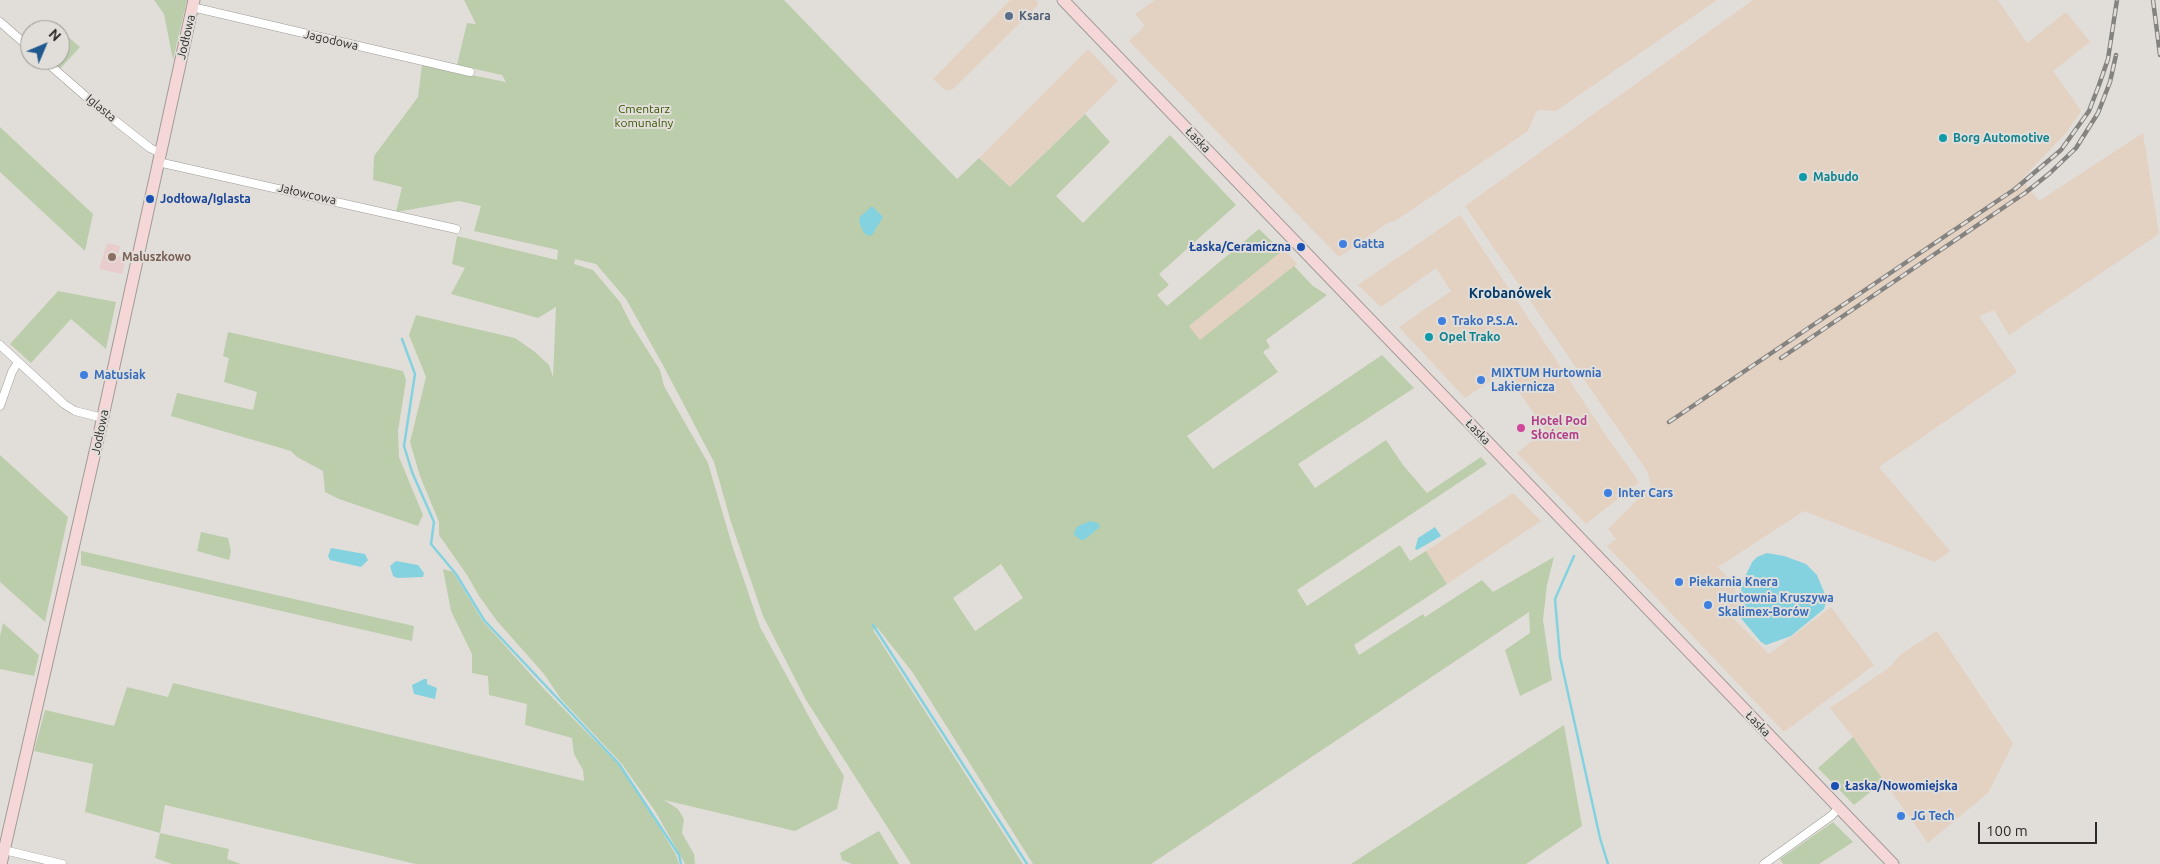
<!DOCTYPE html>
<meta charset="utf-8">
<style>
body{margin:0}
#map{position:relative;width:2160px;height:864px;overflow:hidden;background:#e1ded9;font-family:Ubuntu,sans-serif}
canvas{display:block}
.north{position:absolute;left:20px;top:20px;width:50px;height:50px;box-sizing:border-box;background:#e1ded9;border:1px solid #999693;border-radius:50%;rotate:45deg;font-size:14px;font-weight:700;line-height:20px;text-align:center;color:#2d2b2a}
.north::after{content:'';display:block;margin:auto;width:18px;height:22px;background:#205990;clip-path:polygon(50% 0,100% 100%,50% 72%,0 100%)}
.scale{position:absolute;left:1978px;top:822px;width:119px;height:22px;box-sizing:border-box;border:2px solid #2d2b2a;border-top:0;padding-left:6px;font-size:15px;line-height:18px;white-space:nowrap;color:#2d2b2a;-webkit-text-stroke:4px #e1ded9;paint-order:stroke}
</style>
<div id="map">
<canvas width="2160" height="864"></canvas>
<div class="north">N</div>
<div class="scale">100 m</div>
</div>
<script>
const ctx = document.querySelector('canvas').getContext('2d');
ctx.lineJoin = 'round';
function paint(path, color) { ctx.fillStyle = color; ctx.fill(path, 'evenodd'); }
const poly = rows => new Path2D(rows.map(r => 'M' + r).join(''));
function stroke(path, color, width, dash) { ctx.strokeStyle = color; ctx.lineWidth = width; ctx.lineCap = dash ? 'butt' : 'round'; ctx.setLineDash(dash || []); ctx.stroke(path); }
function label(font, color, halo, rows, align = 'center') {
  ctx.font = font + ' Ubuntu,sans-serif'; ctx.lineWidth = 4; ctx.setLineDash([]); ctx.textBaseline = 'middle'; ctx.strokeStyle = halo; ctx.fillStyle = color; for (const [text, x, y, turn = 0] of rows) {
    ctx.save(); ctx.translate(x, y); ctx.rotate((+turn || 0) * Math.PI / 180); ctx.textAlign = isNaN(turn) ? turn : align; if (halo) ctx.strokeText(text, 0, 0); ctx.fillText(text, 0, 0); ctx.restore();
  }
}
paint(poly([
 [1010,0,1037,0,1038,5,953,89,946,91,933,79],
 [1155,0,1717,0,1556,111,1539,110,1536,112,1528,131,1395,221,1389,222,1339,257,1129,41,1145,26,1135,14],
 [1753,0,1998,0,2027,43,2066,12,2090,42,2053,71,2081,111,2066,133,2022,179,2039,201,2143,133,2159,234,2009,335,1994,310,1979,316,2017,372,1879,467,1950,551,1935,562,1804,511,1718,567,1733,583,1741,610,1732,617,1769,654,1831,607,1874,665,1784,732,1607,546,1616,539,1608,529,1651,486,1647,471,1465,206],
 [1088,49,1118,81,1010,187,979,158],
 [1460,215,1607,437,1639,482,1586,524,1517,453,1545,430,1505,371,1465,398,1399,327,1451,291,1436,268,1381,307,1358,285],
 [1284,249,1297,264,1200,341,1189,326],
 [1513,493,1541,521,1447,584,1426,551],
 [1937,631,2013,744,1988,793,1928,843,1853,737,1830,708,1890,667,1901,654]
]), '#e3d1c1');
paint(poly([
 [107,243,120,246,118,256,126,258,122,274,99,269]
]), '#e8cdcc');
paint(poly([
 [154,0,187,0,173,60,164,14],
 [464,0,784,0,957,179,979,158,1010,187,1085,114,1110,142,1056,196,1083,223,1170,135,1236,205,1159,274,1169,285,1157,295,1167,306,1259,229,1282,251,1189,326,1200,340,1294,266,1313,286,1327,295,1266,340,1270,347,1263,352,1278,372,1187,436,1213,469,1382,355,1414,388,1298,464,1315,488,1386,440,1403,465,1427,493,1481,457,1487,464,1297,590,1307,606,1400,545,1410,561,1426,551,1447,584,1354,645,1359,655,1423,614,1425,617,1482,580,1493,592,1554,557,1547,585,1543,620,1552,680,1520,696,1505,650,1530,633,1529,612,1151,864,1033,864,913,673,877,627,873,630,1023,864,911,864,806,700,763,616,731,522,714,462,664,367,626,299,596,264,575,259,574,264,593,270,620,302,631,324,660,370,664,386,708,463,732,545,760,627,819,735,844,776,837,809,795,831,664,800,678,809,684,819,682,833,694,854,695,864,685,864,655,811,622,764,561,699,544,674,497,621,479,596,467,575,439,535,439,522,420,476,410,442,426,377,409,335,416,315,515,338,535,352,549,365,553,377,556,307,538,318,451,294,465,268,452,264,457,236,557,260,558,250,474,231,481,206,459,201,396,212,402,187,373,180,374,156,418,97,422,65,506,82,502,75,457,65,467,23,476,24],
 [1001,564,1023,598,975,631,953,598],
 [52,23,80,47,60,69,50,60,60,60,60,30,45,30],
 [0,127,93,214,85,251,0,172],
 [58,291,116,302,106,349,71,319,31,363,10,344],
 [228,332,403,371,406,380,398,431,399,457,423,515,418,526,339,499,325,492,323,471,297,457,291,451,171,416,177,393,253,410,257,392,224,382,229,358,223,356],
 [0,455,68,517,45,622,0,582],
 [201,532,228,538,231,551,229,560,197,551],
 [81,551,414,626,412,641,81,565],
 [443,569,453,572,482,620,543,688,617,763,649,810,676,855,679,864,416,864,165,805,160,833,229,849,227,859,241,864,172,864,155,858,160,833,85,812,93,764,34,751,45,710,114,726,127,687,168,697,173,683,584,781,583,770,574,754,572,738,525,725,527,704,489,695,488,676,472,673,472,654,451,611],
 [3,623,39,655,34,676,0,669,0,636],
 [1564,725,1582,826,1526,864,1351,864],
 [1853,737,1884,781,1854,805,1818,768],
 [1833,822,1853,842,1819,864,1783,864,1780,859],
 [879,831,899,864,852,864,842,860,840,853]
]), '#bccdab');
paint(poly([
 [872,206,883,217,872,235,869,236,864,233,859,222,860,217],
 [1090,521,1098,523,1100,527,1084,540,1081,540,1074,535,1075,530,1078,526],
 [1435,527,1441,536,1417,550,1415,549,1418,538],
 [331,548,365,554,368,560,361,567,330,560,328,556],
 [1767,553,1784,556,1806,564,1817,575,1827,599,1824,609,1791,636,1766,645,1761,642,1739,616,1743,600,1741,589,1746,575,1752,562,1757,557],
 [396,561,418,565,424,573,423,577,397,578,393,576,390,566],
 [424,679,427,679,427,684,437,688,435,699,414,694,412,685]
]), '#84d2df');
stroke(poly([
 [402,339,415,374,404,446,412,472,434,522,431,544,456,574,484,620,619,764,679,855,681,864],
 [1574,556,1555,599,1560,657,1600,838,1608,864],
 [873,625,1027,864]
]), '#84d2df', 2.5);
const street = poly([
 [192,7,470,72],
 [0,22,30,48],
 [44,60,99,108,150,148,160,153],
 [158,162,456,229],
 [0,345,64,404,75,411,103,418],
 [0,406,12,372,18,362],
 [4,850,62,864],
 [1764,864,1831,816,1839,808]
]);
const secondary = poly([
 [1063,0,1893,864],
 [1,864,100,430,194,0]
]);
stroke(street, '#9f9c98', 9);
stroke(secondary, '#9f9c98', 13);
stroke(street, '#fff', 8);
stroke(secondary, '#f6d7d8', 11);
const rail = poly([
 [2153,0,2160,55],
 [1781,358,2025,193,2050,173,2076,148,2098,113,2110,82,2116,55],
 [1669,422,2015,189,2061,150,2089,111,2099,85,2108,59,2117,0]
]);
stroke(rail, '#858380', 4.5);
stroke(rail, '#e1ded9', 2.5, [8]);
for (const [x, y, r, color] of [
 [1009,16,5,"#5c6f8a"],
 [1943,138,5,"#0f9aa8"],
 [1803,177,5,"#0f9aa8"],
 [150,199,5,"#1a4fb4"],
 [1343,244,5,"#3f7fe0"],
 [1301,247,5,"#1a4fb4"],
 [112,257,5,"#8d6e63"],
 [1442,321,5,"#3f7fe0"],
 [1429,337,5,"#0f9aa8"],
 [84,375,5,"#3f7fe0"],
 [1481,380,5,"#3f7fe0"],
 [1521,428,5,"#d1479c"],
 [1608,493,5,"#3f7fe0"],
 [1679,582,5,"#3f7fe0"],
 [1708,605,5,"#3f7fe0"],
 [1835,786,5,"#1a4fb4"],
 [1901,816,5,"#3f7fe0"]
]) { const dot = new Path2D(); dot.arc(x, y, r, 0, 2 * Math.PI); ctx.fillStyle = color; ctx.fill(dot); stroke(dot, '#e1ded9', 2); }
label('bold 12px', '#4e5e75', '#e1ded9', [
 ["Ksara",1019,16]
], 'left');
label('12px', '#2d2b2a', '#e1ded9', [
 ["Jodłowa",186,37,-77],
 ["Jagodowa",331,40,13],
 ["Iglasta",101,108,40],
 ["Łaska",1198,140,46],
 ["Jałowcowa",307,194,13],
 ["Jodłowa",100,432,-78],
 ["Łaska",1478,432,46],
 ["Łaska",1758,724,46]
]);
label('12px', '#385500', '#e1ded9', [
 ["Cmentarz",644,109],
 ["komunalny",644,123]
]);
label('bold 12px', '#0d838f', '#e1ded9', [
 ["Borg Automotive",1953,138],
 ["Mabudo",1813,177],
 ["Opel Trako",1439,337]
], 'left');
label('bold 12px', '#164399', '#e1ded9', [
 ["Jodłowa/Iglasta",160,199],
 ["Łaska/Ceramiczna",1291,247,"right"],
 ["Łaska/Nowomiejska",1845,786]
], 'left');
label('bold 12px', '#366cbe', '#e1ded9', [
 ["Gatta",1353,244],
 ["Trako P.S.A.",1452,321],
 ["MIXTUM Hurtownia",1491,373],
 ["Lakiernicza",1491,387],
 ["Matusiak",94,375],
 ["Inter Cars",1618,493],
 ["Piekarnia Knera",1689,582],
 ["Hurtownia Kruszywa",1718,598],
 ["Skalimex-Borów",1718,612],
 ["JG Tech",1911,816]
], 'left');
label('bold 12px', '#785e54', '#e1ded9', [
 ["Maluszkowo",122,257]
], 'left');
label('bold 12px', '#b23c85', '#e1ded9', [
 ["Hotel Pod",1531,421],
 ["Słońcem",1531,435]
], 'left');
label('bold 14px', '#003a6a', '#e1ded9', [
 ["Krobanówek",1510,293]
]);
</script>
